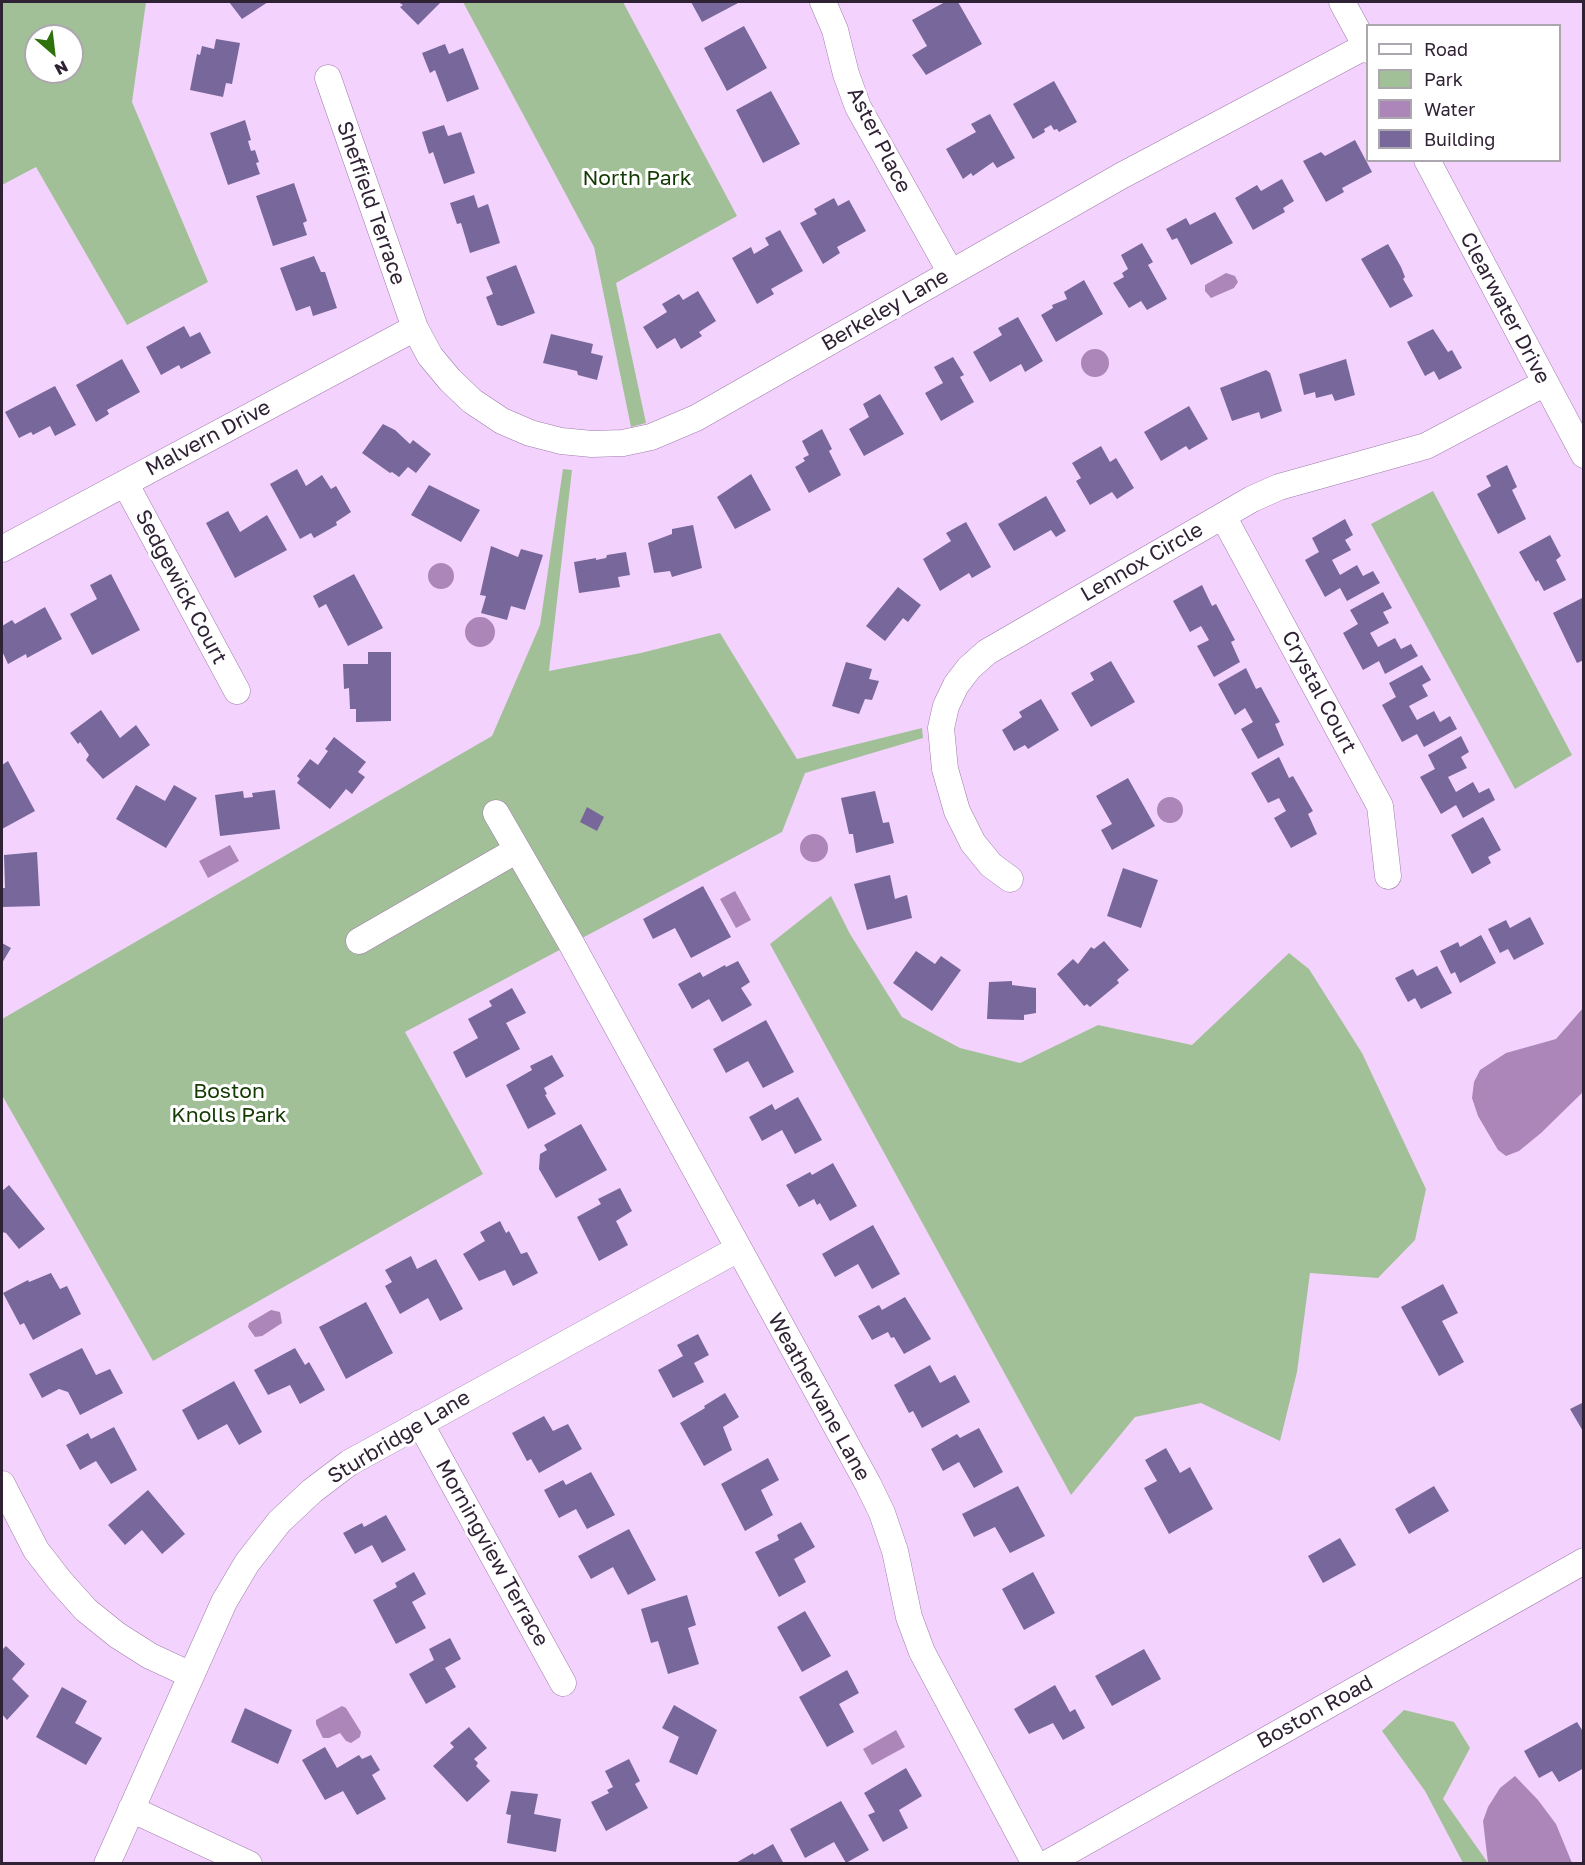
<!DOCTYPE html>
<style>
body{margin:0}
#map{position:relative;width:1585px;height:1865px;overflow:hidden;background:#f3d3fd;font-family:"Golos Text",sans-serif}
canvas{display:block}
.frame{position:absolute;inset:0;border:3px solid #302235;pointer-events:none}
.legend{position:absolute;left:1366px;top:24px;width:195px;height:138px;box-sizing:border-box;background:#fff;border:2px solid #aca7ae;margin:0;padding:8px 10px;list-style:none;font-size:18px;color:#302235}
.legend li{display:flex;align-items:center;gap:12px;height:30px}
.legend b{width:30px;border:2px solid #aca7ae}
.north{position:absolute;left:24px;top:24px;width:60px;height:60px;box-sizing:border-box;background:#fff;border:2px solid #aca7ae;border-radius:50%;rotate:152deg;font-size:16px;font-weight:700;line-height:24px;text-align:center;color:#302235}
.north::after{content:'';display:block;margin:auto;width:21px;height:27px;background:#2f710b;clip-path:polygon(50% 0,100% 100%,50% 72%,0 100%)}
</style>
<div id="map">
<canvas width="1585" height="1865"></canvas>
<div class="frame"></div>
<ul class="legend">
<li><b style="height:8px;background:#fff"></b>Road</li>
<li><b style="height:16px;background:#a2c098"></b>Park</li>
<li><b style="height:16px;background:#ac86b8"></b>Water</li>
<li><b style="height:16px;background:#77679a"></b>Building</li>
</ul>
<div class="north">N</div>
</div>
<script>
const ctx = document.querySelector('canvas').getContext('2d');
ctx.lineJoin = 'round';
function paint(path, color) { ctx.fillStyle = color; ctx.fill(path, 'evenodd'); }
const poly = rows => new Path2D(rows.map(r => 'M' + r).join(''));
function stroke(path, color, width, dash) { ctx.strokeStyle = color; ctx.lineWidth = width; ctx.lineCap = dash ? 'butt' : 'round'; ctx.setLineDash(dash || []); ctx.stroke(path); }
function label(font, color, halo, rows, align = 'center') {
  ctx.font = font + ' "Golos Text",sans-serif'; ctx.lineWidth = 6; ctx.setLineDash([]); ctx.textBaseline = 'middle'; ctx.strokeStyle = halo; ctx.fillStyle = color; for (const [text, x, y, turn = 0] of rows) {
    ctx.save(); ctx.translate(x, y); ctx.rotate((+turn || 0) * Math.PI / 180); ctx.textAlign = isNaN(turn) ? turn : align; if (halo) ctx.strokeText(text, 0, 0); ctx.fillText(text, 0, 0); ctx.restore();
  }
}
paint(poly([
 [2,2,146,2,132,102,208,282,127,325,36,167,2,185],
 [36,36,72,36,72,72,36,72],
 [463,2,623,2,737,216,616,283,646,423,631,427,594,247],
 [563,469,572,470,549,671,641,653,720,633,797,759,922,728,923,738,805,773,782,832,405,1032,483,1174,153,1361,2,1095,2,1019,492,736,540,625],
 [1433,491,1572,755,1515,789,1371,524],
 [831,896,850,934,902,1017,960,1048,1020,1063,1098,1025,1192,1045,1289,953,1309,969,1362,1053,1426,1189,1415,1240,1378,1278,1310,1273,1297,1372,1280,1441,1201,1403,1135,1417,1071,1495,770,944],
 [1404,1710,1454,1722,1470,1748,1443,1799,1488,1863,1463,1863,1425,1791,1382,1731]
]), '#a2c098');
paint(poly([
 [1226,273,1235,276,1238,282,1234,288,1211,298,1205,291,1205,285],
 '1081 363a14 14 0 1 1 28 0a14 14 0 1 1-28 0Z',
 '428 576a13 13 0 1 1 26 0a13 13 0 1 1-26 0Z',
 '465 632a15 15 0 1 1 30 0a15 15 0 1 1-30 0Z',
 '1157 810a13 13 0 1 1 26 0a13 13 0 1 1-26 0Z',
 '800 848a14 14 0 1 1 28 0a14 14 0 1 1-28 0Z',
 [230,845,239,861,208,878,199,861],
 [735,891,751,920,736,928,720,899],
 [1583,1008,1583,1092,1541,1133,1519,1151,1506,1156,1498,1150,1478,1116,1472,1098,1474,1082,1480,1070,1506,1053,1556,1039],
 [271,1310,280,1312,282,1323,262,1336,255,1337,248,1327,249,1323],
 [342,1706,346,1708,361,1732,360,1737,351,1743,346,1741,340,1733,329,1738,323,1738,316,1724,316,1720],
 [896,1730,905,1747,872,1765,863,1749],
 [1515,1776,1538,1800,1556,1824,1572,1863,1488,1863,1483,1821,1488,1807,1500,1788]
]), '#ac86b8');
paint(poly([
 [229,2,268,2,242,19],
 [398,2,441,2,418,25,400,7,403,5],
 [691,2,740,2,702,22],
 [945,2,958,2,982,44,926,75,912,55,927,46,912,20],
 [744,26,767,68,727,91,704,48],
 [216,39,240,43,232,84,226,83,223,97,190,90,197,54,200,55,202,46,214,49],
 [445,44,449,54,463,48,479,89,447,102,435,70,430,73,422,53],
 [1054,81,1077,122,1059,132,1057,129,1054,130,1051,125,1044,129,1045,132,1033,139,1013,104],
 [771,91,800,144,763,163,736,110],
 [990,114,1015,158,997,168,993,162,973,176,971,173,963,179,946,149,976,132,971,124],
 [245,120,251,140,248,141,251,151,255,150,259,162,256,163,260,174,228,185,210,133],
 [444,125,448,136,461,132,475,173,444,184,433,152,429,154,422,132],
 [1355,140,1372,172,1342,188,1344,192,1326,202,1303,161,1321,152,1325,156],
 [1282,179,1294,201,1283,208,1285,212,1253,230,1235,198,1257,185,1261,191],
 [294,183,307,221,303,223,307,235,273,246,256,196],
 [474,195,478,208,488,204,500,243,470,253,461,223,457,224,450,203],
 [834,198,838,206,849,200,866,231,837,247,840,253,823,264,800,223,817,214,814,209],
 [1215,212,1233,243,1191,265,1177,238,1172,240,1166,229,1186,218,1190,225],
 [780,230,803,271,771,289,774,294,757,304,732,258,751,247,754,254,769,245,765,238],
 [1142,243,1153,262,1148,265,1167,299,1147,310,1141,301,1129,308,1113,283,1124,277,1122,273,1128,269,1121,255],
 [1388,244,1401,267,1405,277,1403,279,1413,296,1390,308,1361,259],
 [314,256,321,272,325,272,337,308,313,316,310,306,296,311,280,268],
 [516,265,535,313,502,326,497,325,486,297,493,294,486,277],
 [1084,280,1103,314,1056,342,1041,315,1053,308,1052,305,1067,299,1064,292],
 [698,291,716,321,699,332,702,336,681,349,675,338,657,349,643,327,667,312,662,304,679,294,683,300],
 [1018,317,1043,361,1025,372,1021,364,990,382,973,352,1002,335,998,328],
 [184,326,190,337,200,332,211,353,181,369,179,365,161,375,146,347],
 [1433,329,1448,352,1452,350,1462,368,1439,380,1434,371,1425,376,1407,342],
 [551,334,593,344,591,353,603,356,597,380,578,375,577,371,543,363],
 [953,357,964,375,960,377,974,402,941,421,925,393,943,383,934,367],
 [122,359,140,392,107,410,109,414,96,422,76,385],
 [1346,359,1355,395,1335,401,1332,394,1316,398,1315,392,1304,395,1299,374],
 [1266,370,1270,373,1282,411,1261,419,1259,412,1232,421,1220,388],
 [55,386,76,425,55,436,50,426,33,435,31,432,19,438,5,412],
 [880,394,904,434,864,456,849,429,869,417,863,404],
 [1189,406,1208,439,1189,450,1186,446,1161,461,1144,432],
 [383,424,395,430,410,444,413,440,431,454,416,473,408,467,399,477,392,472,390,473,362,453],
 [822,429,832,449,829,451,841,475,809,493,795,467,805,461,803,458,809,455,802,441],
 [1101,446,1110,462,1116,458,1134,488,1117,499,1112,492,1090,505,1076,481,1081,478,1072,463],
 [1507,465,1517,487,1512,490,1526,519,1498,534,1477,494,1491,486,1486,476],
 [297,469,306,486,322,475,331,489,336,486,351,512,336,522,337,525,314,538,311,533,300,539,270,484],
 [751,474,771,510,735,529,717,497],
 [429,485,480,510,461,542,411,515],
 [1046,496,1066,531,1056,537,1051,530,1014,551,998,524],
 [228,511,240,532,267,515,287,550,235,578,206,523],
 [1345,519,1353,535,1345,540,1351,550,1332,560,1340,575,1357,565,1363,576,1373,571,1380,583,1347,601,1340,588,1325,597,1305,560,1319,552,1312,538],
 [966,522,991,567,972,578,969,573,940,591,923,559,951,541,946,533],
 [693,525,702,568,672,577,670,571,654,573,648,543,672,534,672,529],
 [1550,535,1561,556,1556,560,1566,580,1544,591,1538,580,1536,582,1519,552],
 [491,546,518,557,521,549,543,555,525,610,511,606,507,620,481,613,486,596,480,595],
 [626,552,630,575,618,577,620,587,579,593,574,562,596,558,596,560,606,558,607,555],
 [111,574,140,630,92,655,70,614,97,599,90,585],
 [354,574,383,628,348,646,326,604,319,608,313,596],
 [1202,585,1212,606,1216,604,1235,640,1231,642,1240,662,1214,677,1197,646,1209,640,1201,626,1190,632,1173,601],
 [898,587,921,605,908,622,903,618,885,641,866,626],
 [1383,592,1392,608,1383,612,1389,623,1370,633,1378,647,1395,638,1401,649,1411,644,1418,656,1385,674,1379,661,1363,670,1343,633,1358,624,1350,610],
 [1584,597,1584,660,1577,663,1553,613],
 [45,607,62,639,27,658,26,654,8,664,2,651,2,626,12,620,15,624],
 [368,652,391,652,391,721,356,722,356,709,350,709,349,688,344,689,343,664,368,664],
 [1111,661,1135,702,1091,727,1071,693,1094,680,1090,673],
 [846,662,872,669,869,679,879,681,872,700,865,699,859,714,832,706],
 [1422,665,1431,680,1422,685,1428,696,1409,706,1417,720,1434,711,1440,722,1450,716,1457,729,1424,747,1417,734,1402,742,1382,705,1396,697,1389,683],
 [1246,668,1256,689,1261,687,1280,722,1275,724,1284,745,1258,759,1241,729,1253,722,1245,708,1235,715,1218,684],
 [1041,699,1059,730,1028,749,1025,745,1014,751,1002,730,1022,717,1019,712],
 [101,710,120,738,136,725,150,745,103,779,86,760,89,755,80,742,78,744,70,733],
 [1461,736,1469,752,1461,757,1467,768,1448,777,1456,792,1473,782,1479,793,1489,788,1495,800,1463,818,1456,805,1441,814,1420,777,1435,769,1428,755],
 [334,737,366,762,358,772,365,777,352,794,346,789,330,809,297,783,300,779,297,776,310,759,318,765,328,751,325,749],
 [1279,757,1289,778,1293,776,1313,811,1308,814,1317,834,1291,848,1274,818,1286,811,1279,798,1268,803,1251,773],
 [8,761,35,811,2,829,2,765],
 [1128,778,1155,826,1112,850,1101,830,1112,824,1096,796],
 [136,785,165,801,174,785,197,798,166,848,116,819],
 [275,790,280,829,220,836,215,795,243,791,244,798,253,797,252,793],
 [875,791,883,823,889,822,894,843,856,853,853,834,849,834,841,798],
 [587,807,604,817,597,831,580,822],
 [1483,817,1501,850,1488,857,1491,863,1472,874,1451,835],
 [37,852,40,906,2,907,2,888,5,888,4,855],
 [1123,868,1158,880,1141,928,1107,916],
 [890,875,895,899,907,895,912,918,867,930,854,884],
 [703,886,731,937,691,958,675,928,653,939,643,919],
 [1530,917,1544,944,1514,960,1508,949,1500,953,1488,929,1506,920,1510,928],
 [1481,935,1496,963,1460,983,1455,972,1451,974,1440,951,1458,942,1460,947],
 [1104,941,1129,970,1117,980,1119,983,1090,1007,1087,1004,1084,1006,1057,974,1073,959,1078,964,1091,947,1094,949],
 [2,943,11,948,2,963],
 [916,951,935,964,941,956,961,970,932,1011,893,983],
 [738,961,750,982,741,988,752,1005,722,1022,709,999,692,1009,678,984,700,972,703,977,725,965,726,967],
 [1437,966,1452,993,1421,1009,1415,998,1408,1002,1395,978,1413,969,1417,976],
 [1012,981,1012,985,1036,988,1036,1013,1024,1015,1024,1020,987,1019,989,982],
 [512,988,526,1013,506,1023,520,1049,466,1078,453,1052,478,1038,468,1019,492,1006,489,1001],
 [766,1020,794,1072,763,1088,748,1061,726,1073,713,1049],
 [552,1055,564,1076,544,1088,547,1094,545,1095,556,1114,528,1129,506,1085,532,1070,530,1066],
 [798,1097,822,1140,795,1154,782,1130,762,1141,749,1117,772,1104,775,1110],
 [581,1124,607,1170,556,1198,539,1169,540,1154,547,1150,544,1145],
 [833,1163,857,1206,830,1221,820,1203,817,1205,814,1199,799,1207,786,1185,810,1172,812,1175],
 [9,1185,45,1229,19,1249,6,1233,2,1232,2,1191],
 [620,1188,632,1211,616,1221,628,1245,599,1261,577,1217,601,1204,598,1199],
 [500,1221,506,1233,509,1231,521,1254,527,1252,538,1273,513,1286,505,1270,479,1281,463,1254,485,1241,480,1232],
 [873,1225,900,1274,872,1289,858,1264,835,1277,822,1254],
 [411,1256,417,1269,436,1259,463,1309,440,1321,428,1298,400,1314,385,1286,392,1282,385,1270],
 [51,1273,60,1289,67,1286,81,1314,33,1340,24,1323,20,1325,3,1293,28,1280,29,1282],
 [1443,1284,1458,1313,1442,1321,1464,1362,1439,1376,1401,1307],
 [905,1297,931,1339,904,1354,894,1337,891,1338,888,1332,872,1340,858,1316,879,1305,882,1310],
 [366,1302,393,1353,346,1379,319,1327],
 [698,1334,709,1355,694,1363,704,1382,673,1398,658,1370,683,1356,677,1345],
 [82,1348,96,1375,110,1369,123,1393,80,1415,68,1392,59,1389,42,1398,29,1374],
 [295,1348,305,1365,309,1362,325,1390,300,1404,290,1385,268,1395,254,1370],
 [930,1365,940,1383,955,1375,970,1402,922,1428,913,1411,909,1413,894,1385],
 [234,1381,262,1432,239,1445,227,1424,198,1440,182,1410],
 [725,1393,739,1417,723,1427,732,1450,704,1466,680,1423,705,1408,704,1406],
 [1584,1402,1584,1433,1570,1409],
 [544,1416,553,1431,568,1424,582,1449,539,1473,531,1459,527,1461,512,1433],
 [114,1427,137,1470,111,1484,96,1461,80,1470,66,1445,88,1433,91,1439],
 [979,1428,1003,1472,974,1488,959,1462,943,1471,931,1449,957,1434,960,1438],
 [1166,1448,1180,1473,1190,1467,1213,1509,1169,1534,1144,1488,1157,1481,1145,1460],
 [768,1458,779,1480,761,1490,773,1515,745,1531,721,1484],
 [591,1472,615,1515,587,1529,576,1509,559,1518,544,1490,563,1480,566,1485],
 [1018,1486,1045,1536,1010,1553,995,1527,974,1537,962,1514],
 [1434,1486,1449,1511,1409,1534,1395,1509],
 [148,1490,185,1534,162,1554,142,1530,125,1545,108,1525],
 [386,1515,406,1550,382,1563,372,1545,355,1554,343,1533,362,1523,364,1527],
 [801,1522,815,1547,794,1559,806,1582,779,1597,755,1552,779,1540,777,1535],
 [629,1529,656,1580,628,1595,613,1567,591,1579,578,1556],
 [1340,1538,1356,1565,1323,1583,1308,1556],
 [414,1572,426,1594,412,1602,426,1628,396,1644,373,1600,397,1587,395,1583],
 [1033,1572,1055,1613,1024,1630,1002,1589],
 [687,1595,696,1625,688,1628,699,1664,668,1674,658,1641,651,1643,641,1609],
 [805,1611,831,1656,802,1672,777,1627],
 [450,1638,461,1659,445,1668,456,1687,426,1704,409,1674,434,1660,429,1649],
 [6,1646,25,1664,12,1679,29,1696,7,1720,2,1714,2,1650],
 [1144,1649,1161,1679,1112,1706,1095,1676],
 [847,1670,859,1693,839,1704,854,1732,827,1747,799,1697],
 [1055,1685,1070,1712,1075,1709,1085,1728,1063,1740,1053,1723,1029,1734,1014,1709],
 [62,1687,87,1701,75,1723,102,1738,86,1765,36,1737],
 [674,1705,717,1730,697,1775,669,1762,679,1737,662,1728],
 [245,1708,292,1730,278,1764,231,1742],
 [1577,1722,1584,1733,1584,1768,1559,1782,1552,1771,1539,1778,1524,1751],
 [469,1727,487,1748,474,1759,478,1763,476,1766,490,1781,467,1802,433,1766,454,1747,450,1743],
 [325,1747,337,1768,359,1755,362,1759,371,1755,380,1770,372,1775,386,1799,357,1815,343,1791,325,1800,302,1760],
 [629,1759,640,1781,635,1784,648,1808,606,1831,591,1802,609,1793,607,1790,613,1787,605,1771],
 [906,1768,922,1796,899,1810,908,1828,883,1842,868,1815,875,1812,864,1793],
 [511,1791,538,1794,534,1814,561,1819,556,1852,507,1843,511,1815,506,1814],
 [841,1801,869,1850,846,1863,834,1842,805,1858,790,1829],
 [773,1844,784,1864,734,1864,753,1853,754,1855]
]), '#77679a');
const minor = poly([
 [823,2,835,30,846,74,858,107,951,273],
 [1342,2,1368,50],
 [328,78,415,328,430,356,450,380,472,401,502,421,530,433,561,441,592,444,623,443,651,437,696,418,1121,176,1366,46],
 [1427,160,1584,455],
 [125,483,237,691],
 [1223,516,1380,806,1388,876],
 [2,549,415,328],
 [496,813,571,943,868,1484,882,1513,895,1551,909,1617,922,1652,1035,1864],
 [1010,879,991,865,973,843,957,811,945,769,941,728,946,706,956,685,969,668,987,652,1252,499,1279,487,1426,446,1545,383],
 [359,941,517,850],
 [420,1423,563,1683],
 [2,1484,36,1550,60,1581,86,1610,117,1635,150,1656,191,1675],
 [131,1809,249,1864],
 [107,1864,224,1602,247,1563,279,1522,312,1491,349,1463,738,1249],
 [1046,1864,1584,1561]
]);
stroke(minor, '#9f7bab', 27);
stroke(minor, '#fff', 26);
label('21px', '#302235', '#fff', [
 ["Aster Place",879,140,63],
 ["Sheffield Terrace",371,203,71],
 ["Clearwater Drive",1505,308,62],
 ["Berkeley Lane",885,310,-30],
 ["Malvern Drive",208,438,-28],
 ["Lennox Circle",1142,562,-30],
 ["Sedgewick Court",181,587,62],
 ["Crystal Court",1319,692,62],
 ["Weathervane Lane",819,1397,61],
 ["Sturbridge Lane",399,1437,-31],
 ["Morningview Terrace",492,1553,61],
 ["Boston Road",1315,1712,-29]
]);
label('21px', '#153b04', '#fff', [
 ["North Park",637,178],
 ["Boston",229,1091],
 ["Knolls Park",229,1115]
]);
</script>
